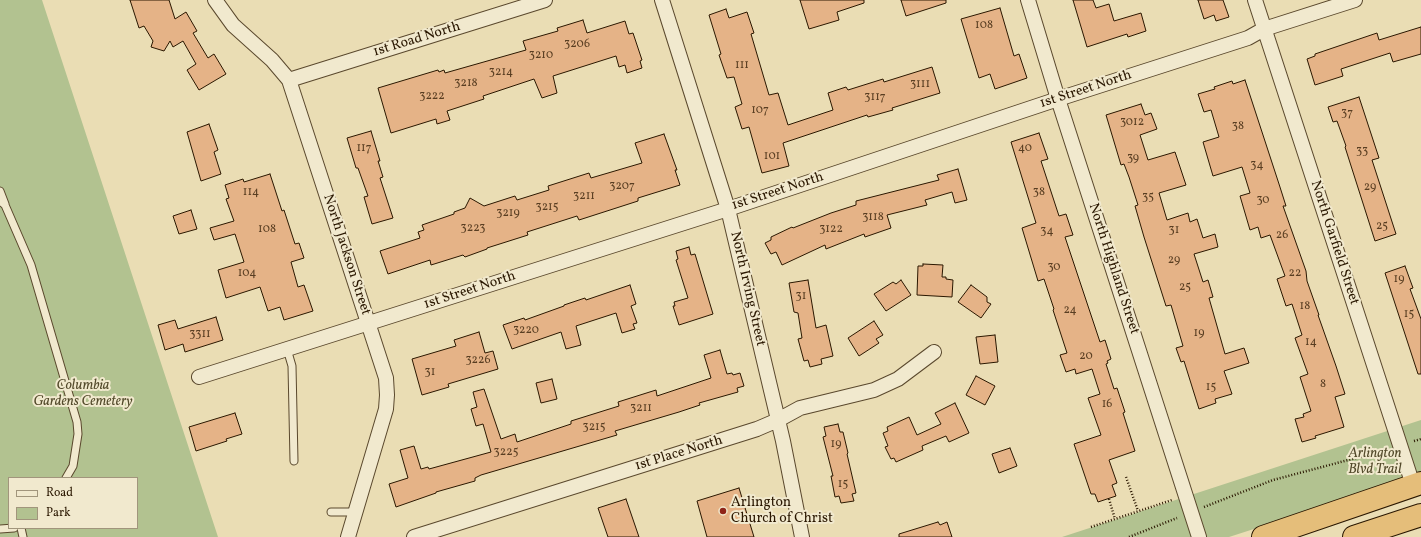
<!DOCTYPE html>
<style>
body{margin:0}
#map{position:relative;width:1421px;height:537px;overflow:hidden;background:#eaddb4;font-family:Vollkorn,serif}
canvas{display:block}
.legend{position:absolute;left:8px;top:477px;width:130px;height:52px;box-sizing:border-box;background:#f1e9ce;border:1px solid #a1957c;margin:0;padding:5px 7px;list-style:none;font-size:12px;color:#2a1700}
.legend li{display:flex;align-items:center;gap:8px;height:20px}
.legend b{width:20px;border:1px solid #a1957c}
</style>
<div id="map">
<canvas width="1421" height="537"></canvas>
<ul class="legend">
<li><b style="height:5px;background:#f1e9ce"></b>Road</li>
<li><b style="height:11px;background:#b2c290"></b>Park</li>
</ul>
</div>
<script>
const ctx = document.querySelector('canvas').getContext('2d');
ctx.lineJoin = 'round';
function paint(path, color) { ctx.fillStyle = color; ctx.fill(path, 'evenodd'); }
const poly = rows => new Path2D(rows.map(r => 'M' + r).join(''));
function stroke(path, color, width, dash) { ctx.strokeStyle = color; ctx.lineWidth = width; ctx.lineCap = dash ? 'butt' : 'round'; ctx.setLineDash(dash || []); ctx.stroke(path); }
function label(font, color, halo, rows, align = 'center') {
  ctx.font = font + ' Vollkorn,serif'; ctx.lineWidth = 4; ctx.setLineDash([]); ctx.textBaseline = 'middle'; ctx.strokeStyle = halo; ctx.fillStyle = color; for (const [text, x, y, turn = 0] of rows) {
    ctx.save(); ctx.translate(x, y); ctx.rotate((+turn || 0) * Math.PI / 180); ctx.textAlign = isNaN(turn) ? turn : align; if (halo) ctx.strokeText(text, 0, 0); ctx.fillText(text, 0, 0); ctx.restore();
  }
}
paint(poly([
 [0,0,42,0,218,537,0,537],
 [9,478,137,478,137,528,9,528],
 [1421,420,1421,473,1384,487,1229,537,1062,537]
]), '#b2c290');
const building = poly([
 [130,0,169,0,175,19,186,12,197,31,193,33,208,58,214,54,226,74,199,90,187,70,196,64,183,41,173,47,170,41,164,51,151,47,153,41,144,26,139,28,130,0],
 [800,0,864,0,864,3,837,12,839,20,809,29,800,0],
 [901,0,946,0,946,3,906,16,901,0],
 [1073,0,1093,0,1096,8,1109,4,1114,21,1141,13,1146,31,1128,37,1127,34,1087,47,1073,0],
 [1198,0,1223,0,1229,17,1216,21,1214,15,1204,19,1198,0],
 [1000,8,1014,56,1019,54,1027,78,995,89,990,74,979,78,961,19,1000,8],
 [726,9,729,18,747,12,754,33,751,34,769,95,778,93,788,125,833,110,828,93,846,87,848,90,883,79,884,82,932,67,940,93,892,108,893,110,868,117,867,115,783,143,789,166,762,173,749,127,742,129,735,107,742,104,734,77,727,78,719,55,721,54,709,15,726,9],
 [583,20,587,33,625,21,629,34,633,33,642,60,640,61,642,68,627,73,625,65,619,67,616,56,553,76,557,93,542,98,534,79,483,96,484,99,447,111,450,120,437,124,436,119,391,133,378,88,438,70,439,72,444,70,445,73,526,50,523,41,558,31,557,28,583,20],
 [1421,27,1421,54,1393,62,1390,53,1341,69,1343,76,1315,85,1307,59,1315,56,1315,54,1377,33,1379,40,1421,27],
 [1245,80,1279,184,1286,206,1283,206,1306,271,1307,281,1319,315,1318,315,1336,366,1345,394,1335,397,1344,427,1315,436,1316,438,1302,442,1295,419,1304,417,1303,414,1311,411,1300,377,1308,374,1295,338,1302,335,1292,304,1286,306,1277,279,1285,276,1270,235,1261,238,1258,227,1250,230,1240,196,1250,193,1242,167,1213,176,1203,142,1219,137,1211,110,1204,112,1198,94,1215,89,1214,87,1232,81,1233,84,1245,80],
 [1359,97,1379,158,1372,160,1396,234,1375,241,1345,147,1346,146,1337,121,1333,122,1328,107,1359,97],
 [1141,104,1145,115,1151,113,1157,129,1140,135,1148,160,1175,152,1186,185,1159,193,1167,220,1188,213,1190,222,1197,219,1203,238,1215,234,1218,247,1194,254,1203,282,1208,280,1213,297,1209,298,1225,354,1244,348,1249,363,1224,371,1232,394,1215,399,1216,403,1199,409,1184,361,1181,362,1176,348,1183,346,1171,305,1166,306,1144,237,1135,206,1138,205,1129,177,1124,164,1121,165,1106,115,1141,104],
 [209,124,218,150,214,152,221,174,201,181,187,132,209,124],
 [371,131,380,161,378,161,383,177,380,178,393,218,372,224,364,197,368,196,358,168,356,168,347,138,371,131],
 [1039,133,1048,159,1041,161,1059,216,1066,214,1073,235,1065,237,1100,342,1105,340,1111,359,1107,361,1108,363,1106,364,1114,389,1117,388,1125,412,1123,413,1135,451,1109,460,1117,483,1112,485,1116,496,1098,502,1095,494,1091,494,1074,444,1101,435,1088,398,1100,394,1092,369,1076,374,1075,369,1066,372,1060,355,1067,353,1053,310,1054,309,1044,279,1038,281,1022,228,1036,223,1011,142,1039,133],
 [664,134,677,170,675,170,680,185,638,198,638,201,579,220,577,216,527,232,528,235,487,248,487,249,465,257,463,255,431,265,430,260,388,274,380,251,420,238,418,232,424,230,422,225,454,214,454,212,465,208,470,198,484,206,515,196,517,200,549,190,548,186,589,173,591,178,642,163,635,143,664,134],
 [958,169,967,200,955,203,952,192,925,200,927,205,887,215,891,228,865,237,864,234,826,249,825,245,782,265,776,252,771,254,765,243,771,240,771,237,792,227,793,228,831,213,856,205,856,201,939,180,937,175,958,169],
 [270,174,282,211,284,210,295,244,299,243,304,258,291,262,298,287,304,285,313,311,284,320,280,307,268,311,260,287,226,298,218,270,244,262,235,234,214,240,210,228,234,221,226,199,229,198,225,185,243,179,244,182,270,174],
 [191,210,197,229,179,234,173,216,191,210],
 [689,247,691,255,695,254,713,314,679,325,673,306,675,306,674,302,688,298,676,260,678,259,676,251,689,247],
 [923,264,943,265,942,277,946,277,946,279,953,280,952,297,917,295,918,266,923,266,923,264],
 [1405,266,1413,288,1410,289,1421,319,1421,374,1418,374,1385,273,1405,266],
 [808,280,816,328,826,325,833,356,821,359,822,364,810,367,808,360,804,361,798,339,802,338,798,313,794,312,789,283,808,280],
 [901,280,911,295,886,311,874,294,893,282,896,284,901,280],
 [630,285,636,304,631,306,637,323,633,324,635,329,622,333,616,313,576,326,581,345,566,349,561,332,512,349,503,325,524,318,525,320,564,306,564,305,585,298,586,300,630,285],
 [971,285,987,297,987,302,991,304,981,318,958,302,971,285],
 [216,317,223,340,185,352,183,344,165,350,158,325,175,320,178,329,216,317],
 [874,321,883,335,876,339,879,343,859,356,848,338,874,321],
 [479,332,485,353,493,351,498,369,448,384,449,387,422,395,412,359,456,346,454,340,479,332],
 [995,335,998,362,980,364,976,337,995,335],
 [720,350,727,374,732,373,733,375,740,373,744,386,737,388,738,392,699,403,700,405,679,412,615,431,617,435,481,475,475,478,475,481,436,492,436,493,396,507,389,484,408,478,400,450,414,446,421,469,428,467,429,469,491,452,483,424,476,426,471,409,477,407,473,392,484,389,501,439,515,434,517,442,571,424,571,421,619,406,618,402,656,390,657,396,711,378,704,355,720,350],
 [976,376,995,386,985,405,966,395,976,376],
 [552,379,557,399,541,403,536,383,552,379],
 [955,403,969,433,949,442,946,436,922,446,923,450,896,462,894,458,891,459,885,447,888,446,883,433,888,431,887,427,909,417,917,435,941,424,935,413,955,403],
 [235,413,242,434,226,439,227,441,196,451,189,427,235,413],
 [838,424,840,432,843,432,848,453,847,454,856,493,852,494,854,501,841,503,839,496,835,497,831,476,833,476,823,437,826,436,824,427,838,424],
 [1010,448,1017,466,999,473,992,454,1010,448],
 [739,488,754,537,707,537,697,501,739,488],
 [626,499,639,537,608,537,598,508,626,499],
 [938,522,940,525,947,522,952,537,899,537,899,534,938,522]
]);
paint(building, '#e5b387');
stroke(building, '#2a1700', 1);
const service = poly([
 [0,191,5,204],
 [0,201,5,205,31,265,77,422,78,434,73,466,66,478],
 [287,349,292,366,294,461],
 [331,512,355,512],
 [21,528,23,537],
 [0,529,14,528]
]);
const minor = poly([
 [215,0,233,25,272,60,289,80,386,378,387,395,386,409,348,537],
 [662,0,728,209,783,441,802,537],
 [1028,0,1058,99,1199,537],
 [1255,0,1413,485],
 [289,80,545,0],
 [199,377,728,209,1058,99,1248,38,1264,29,1355,0],
 [414,537,757,429,778,420,800,408,874,390,898,379,934,352]
]);
const trunk = poly([
 [1263,537,1421,483],
 [1354,537,1421,515]
]);
stroke(service, '#5a482d', 9);
stroke(minor, '#5a482d', 16);
stroke(trunk, '#2a1700', 24);
stroke(poly([
 [1414,441,1421,439],
 [1126,477,1138,511],
 [1109,499,1115,519],
 [1204,507,1273,480,1386,450],
 [1091,527,1172,500],
 [1129,537,1177,518]
]), '#2a1700', 2.5, [1, 2]);
stroke(service, '#f1e9ce', 7);
stroke(minor, '#f1e9ce', 14);
stroke(trunk, '#e5be7a', 22);
for (const [x, y, r, color] of [
 [723,511,4,"#8f2418"]
]) { const dot = new Path2D(); dot.arc(x, y, r, 0, 2 * Math.PI); ctx.fillStyle = color; ctx.fill(dot); stroke(dot, '#f1e9ce', 1.5); }
label('12px', '#593e22', null, [
 ["108",984,26],
 ["3206",577,45],
 ["3210",541,56],
 ["111",742,66],
 ["3214",501,73],
 ["3218",466,84],
 ["3111",920,85],
 ["3222",432,97],
 ["3117",875,98],
 ["107",760,111],
 ["37",1347,114],
 ["3012",1132,123],
 ["38",1238,127],
 ["117",364,149],
 ["40",1025,149],
 ["33",1362,152],
 ["101",772,157],
 ["39",1133,159],
 ["34",1257,166],
 ["3207",622,187],
 ["29",1370,188],
 ["114",251,193],
 ["38",1039,193],
 ["3211",584,197],
 ["35",1148,198],
 ["30",1263,201],
 ["3215",547,208],
 ["3219",508,214],
 ["3118",873,218],
 ["25",1382,227],
 ["3223",473,229],
 ["108",267,230],
 ["3122",831,230],
 ["31",1174,231],
 ["34",1047,232],
 ["26",1282,236],
 ["29",1174,261],
 ["30",1054,268],
 ["104",247,274],
 ["22",1295,274],
 ["19",1399,280],
 ["25",1185,288],
 ["31",801,297],
 ["18",1305,307],
 ["24",1070,311],
 ["15",1409,315],
 ["3220",526,331],
 ["19",1199,334],
 ["3311",200,335],
 ["14",1311,343],
 ["20",1086,357],
 ["3226",478,361],
 ["31",430,373],
 ["8",1323,385],
 ["15",1211,388],
 ["16",1107,405],
 ["3211",641,409],
 ["3215",594,428],
 ["19",836,445],
 ["3225",506,453],
 ["15",843,485]
]);
label('14px', '#2a1700', '#f1e9ce', [
 ["1st Road North",417,40,-17],
 ["1st Street North",1086,90,-18],
 ["1st Street North",778,192,-18],
 ["North Garfield Street",1334,243,72],
 ["North Jackson Street",346,255,72],
 ["North Highland Street",1113,269,72],
 ["North Irving Street",747,289,77],
 ["1st Street North",470,291,-18],
 ["1st Place North",679,454,-17]
]);
label('italic 14px', '#534a2b', '#f1e9ce', [
 ["Columbia",83,386],
 ["Gardens Cemetery",83,402],
 ["Arlington",1375,454],
 ["Blvd Trail",1375,470]
]);
label('14px', '#2a1700', '#f1e9ce', [
 ["Arlington",731,503],
 ["Church of Christ",731,519]
], 'left');
</script>
